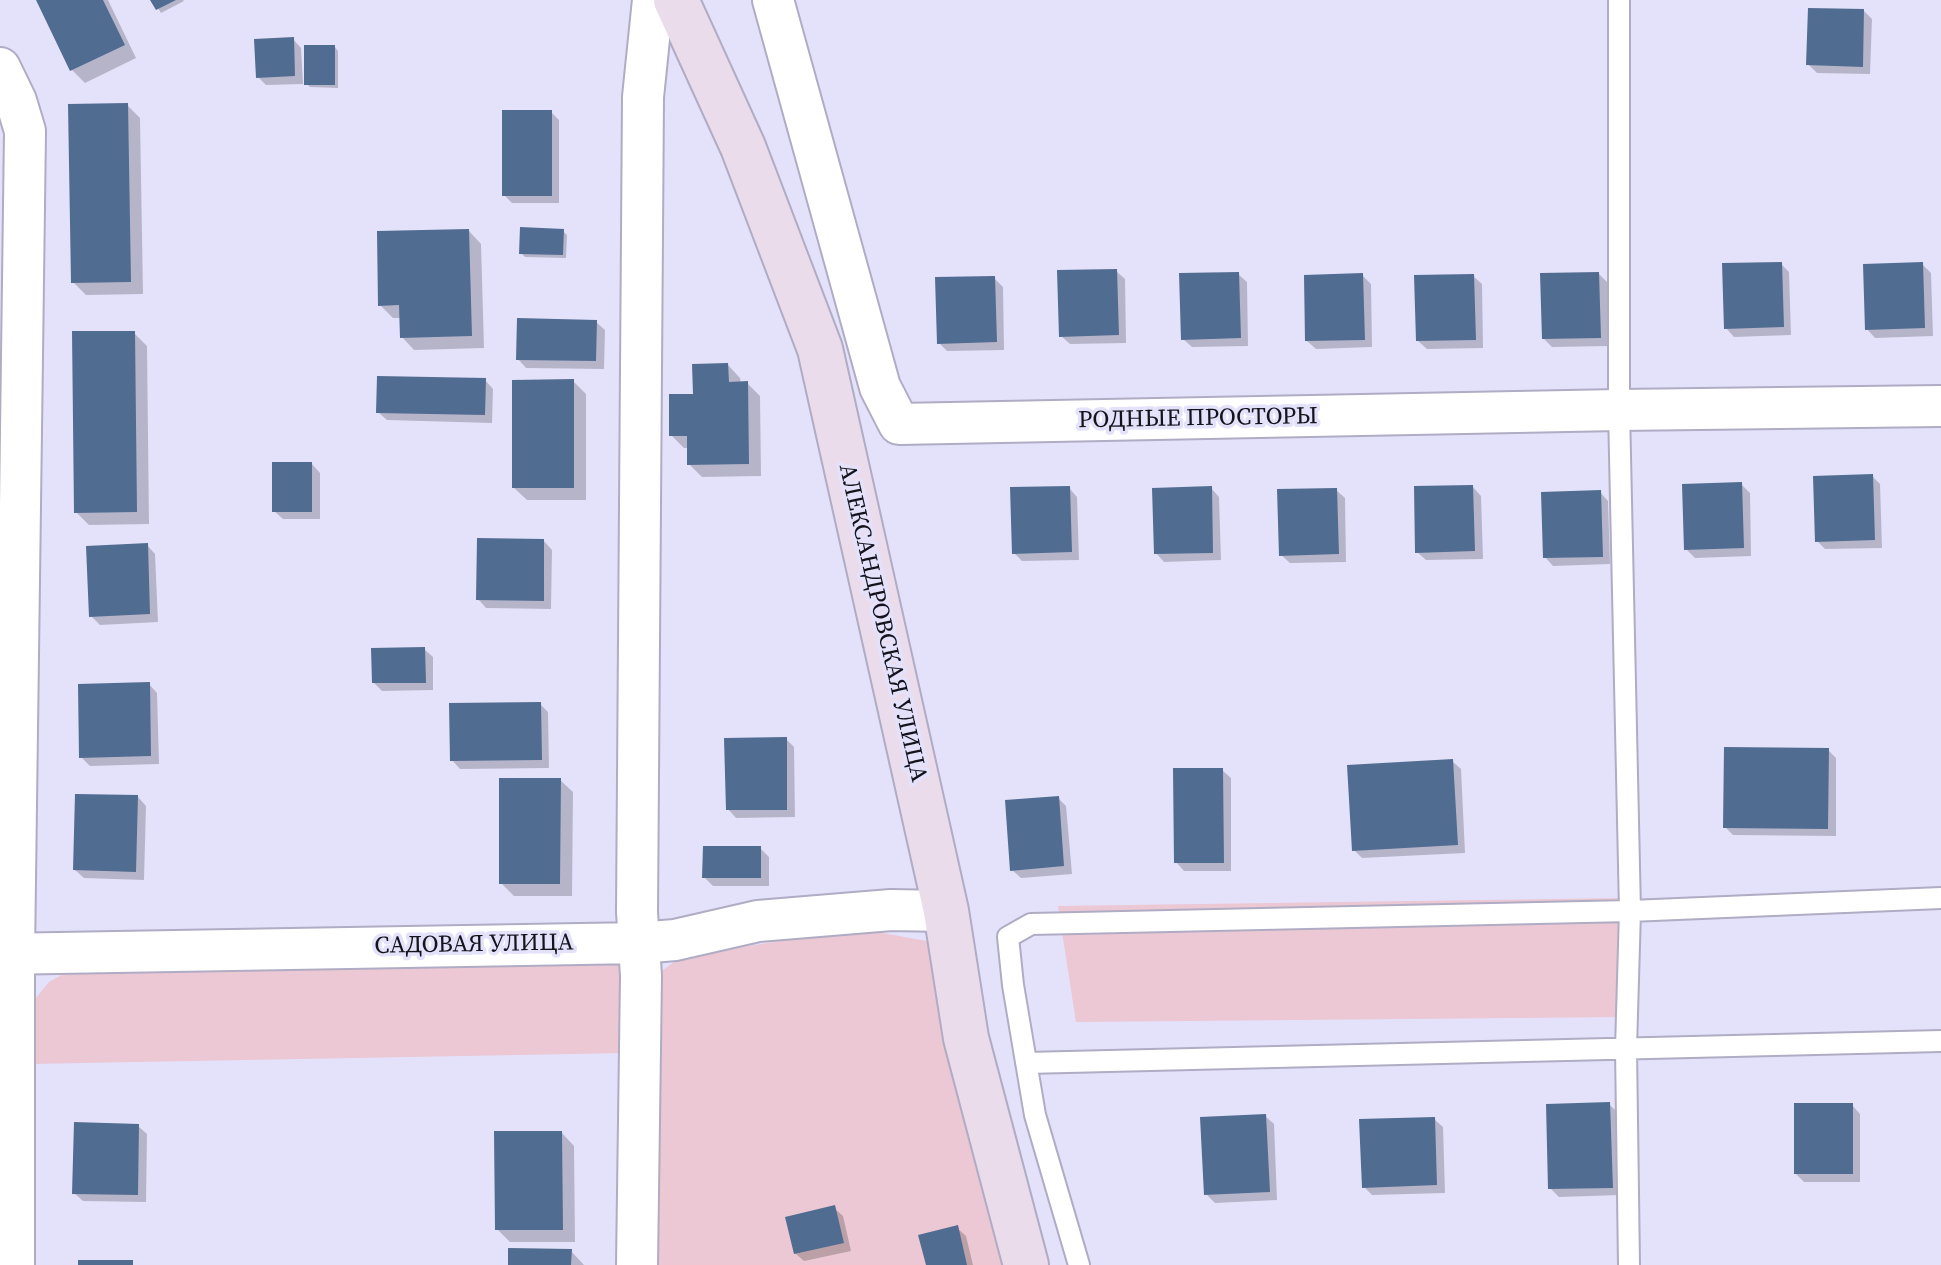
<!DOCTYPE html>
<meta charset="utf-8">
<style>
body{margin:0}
canvas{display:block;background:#e4e1fb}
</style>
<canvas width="1941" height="1265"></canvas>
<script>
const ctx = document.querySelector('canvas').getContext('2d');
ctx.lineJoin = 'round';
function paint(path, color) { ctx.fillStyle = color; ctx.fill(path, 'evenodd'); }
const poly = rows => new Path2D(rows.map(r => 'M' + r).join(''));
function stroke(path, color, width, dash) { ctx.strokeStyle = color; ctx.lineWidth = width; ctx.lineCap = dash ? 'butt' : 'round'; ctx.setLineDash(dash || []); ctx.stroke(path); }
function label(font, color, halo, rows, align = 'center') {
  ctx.font = font + ' "Source Serif 4",serif'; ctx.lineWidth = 7; ctx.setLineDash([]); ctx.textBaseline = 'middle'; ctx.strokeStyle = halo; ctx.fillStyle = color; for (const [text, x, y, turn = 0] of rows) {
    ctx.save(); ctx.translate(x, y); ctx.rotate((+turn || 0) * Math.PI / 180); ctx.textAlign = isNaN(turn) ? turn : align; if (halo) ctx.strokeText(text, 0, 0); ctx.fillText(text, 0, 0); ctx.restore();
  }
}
paint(poly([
 [1624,898,1625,1017,1076,1022,1058,906],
 [966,924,1017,1265,647,1265,654,977,682,956,860,929,927,941],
 [617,958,625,969,626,1053,28,1064,32,1003,49,982,72,969]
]), '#ebc8d3');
paint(poly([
 [39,0,108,0,136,58,85,83,72,70],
 [153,0,183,0,184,1,161,13],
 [1864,11,1872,19,1870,74,1817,73,1808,64],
 [293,39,301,48,303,84,266,85,258,77],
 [335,47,338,51,338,88,310,87,305,82],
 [127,105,140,118,143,294,86,295,73,282],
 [551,112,559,120,559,203,512,203,504,195],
 [469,231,481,244,484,348,414,350,402,337,401,318,393,318,380,305],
 [563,231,567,235,566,258,525,257,521,253],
 [1781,264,1789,272,1791,335,1734,337,1726,328],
 [1922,264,1931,273,1933,336,1875,338,1867,329],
 [1116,271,1125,279,1126,343,1070,344,1061,336],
 [1238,274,1247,282,1248,346,1192,347,1183,339],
 [1599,274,1607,282,1609,346,1552,347,1544,339],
 [1362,275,1371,284,1372,347,1316,349,1307,341],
 [1473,276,1482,284,1483,348,1427,349,1418,341],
 [994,278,1003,287,1004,350,947,351,939,343],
 [596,322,605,330,604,369,526,368,518,359],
 [134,333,147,346,149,524,89,525,76,512],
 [728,365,740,378,741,383,747,383,760,396,761,476,702,477,689,464,689,448,684,448,671,435,695,396],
 [485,380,493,389,492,423,387,420,378,412],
 [573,381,586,394,586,500,527,500,514,488],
 [312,464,320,473,320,519,283,519,274,511],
 [1872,476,1880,484,1882,548,1825,549,1817,541],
 [1741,484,1750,493,1751,556,1695,558,1686,549],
 [1473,487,1481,496,1483,559,1426,560,1417,552],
 [1069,488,1077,497,1079,560,1022,561,1014,553],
 [1211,488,1219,497,1221,560,1164,562,1156,553],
 [1336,490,1345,498,1346,562,1290,563,1281,555],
 [1600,492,1608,501,1610,564,1553,566,1545,557],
 [544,541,552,550,551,609,486,608,478,599],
 [147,545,155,554,158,622,100,625,91,616],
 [424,649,433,657,433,690,382,691,374,683],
 [149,684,157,693,159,764,90,766,81,757],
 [540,704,548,712,549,768,460,769,452,760],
 [786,739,794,747,795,817,736,818,728,809],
 [1828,750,1836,758,1836,836,1733,835,1725,827],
 [1452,761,1461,769,1465,853,1362,858,1354,850],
 [1222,770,1231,778,1231,871,1184,871,1176,862],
 [560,780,573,792,572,896,514,896,501,883],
 [138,797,146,806,144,880,84,878,75,870],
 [1058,798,1066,806,1072,874,1021,878,1012,870],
 [760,848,769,857,769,886,713,886,704,877],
 [1609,1104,1618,1113,1620,1195,1559,1197,1550,1188],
 [1852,1105,1860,1114,1860,1182,1804,1182,1796,1174],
 [1265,1116,1274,1124,1277,1200,1215,1203,1206,1194],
 [1434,1119,1443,1127,1445,1193,1372,1195,1364,1187],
 [138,1126,147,1134,146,1202,83,1201,74,1193],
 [562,1133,574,1146,575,1242,510,1242,497,1229],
 [834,1208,843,1216,851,1251,804,1261,795,1253],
 [957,1228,966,1236,973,1265,928,1265],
 [571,1251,584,1265,510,1265]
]), '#0003');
paint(poly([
 [36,0,103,0,125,45,70,71],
 [150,0,176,0,156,10],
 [1808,8,1864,9,1863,67,1806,65],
 [294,37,295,76,256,78,254,39],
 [304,45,335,45,335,85,304,85],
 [128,103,131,282,71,283,68,104],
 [502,110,552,110,552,196,502,196],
 [520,227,564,229,563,255,519,254],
 [469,229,472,336,400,338,399,305,378,306,377,231],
 [1782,262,1784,327,1724,329,1722,263],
 [1923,262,1925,328,1865,330,1863,264],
 [1117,269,1119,335,1059,337,1057,270],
 [1239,272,1241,338,1181,340,1179,273],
 [1599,272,1601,338,1542,339,1540,273],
 [1363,273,1365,340,1305,341,1304,275],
 [1474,274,1476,340,1416,341,1414,275],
 [995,276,997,342,937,344,935,277],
 [517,318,597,320,596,361,516,360],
 [72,331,135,331,137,512,74,513],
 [728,363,729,382,748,381,749,464,687,465,687,436,669,436,669,394,693,394,692,364],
 [377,376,486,378,485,415,376,413],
 [574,379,574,488,512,488,512,380],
 [272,462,312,462,312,512,272,512],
 [1873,474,1875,540,1815,542,1813,476],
 [1742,482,1744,548,1684,550,1682,484],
 [1473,485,1475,551,1415,553,1414,486],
 [1070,486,1072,552,1012,554,1010,487],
 [1212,486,1213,553,1154,554,1152,488],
 [1337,488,1339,554,1279,556,1277,489],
 [1601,490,1603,557,1543,558,1541,492],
 [477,538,544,539,544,601,476,600],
 [148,543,150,614,89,617,86,546],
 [425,647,426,683,372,683,371,648],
 [150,682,151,756,79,758,78,684],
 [541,702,542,760,450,761,449,703],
 [787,737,787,810,726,810,724,738],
 [1724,747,1829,748,1828,829,1723,828],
 [1453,759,1458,845,1352,851,1347,765],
 [1173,768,1223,768,1224,863,1174,863],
 [499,778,561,778,560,884,499,884],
 [75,794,138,795,136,872,73,870],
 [1059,796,1064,866,1010,871,1005,800],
 [703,846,761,846,761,878,702,878],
 [1610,1102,1613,1188,1548,1189,1546,1104],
 [1794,1103,1853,1103,1853,1174,1794,1174],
 [1266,1114,1270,1192,1204,1195,1200,1117],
 [1435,1117,1437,1185,1362,1188,1359,1119],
 [74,1122,139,1124,138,1195,72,1194],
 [494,1131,562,1131,563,1230,495,1230],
 [835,1205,844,1243,794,1254,785,1217],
 [958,1225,967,1265,926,1265,918,1235],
 [508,1248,572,1249,571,1265,508,1265],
 [78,1260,133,1260,133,1265,78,1265]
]), '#516c91');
const lane = poly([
 [1619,0,1619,410,1630,911,1626,1048,1629,1265],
 [1026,1063,1941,1041],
 [1079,1265,1035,1115,1013,985,1008,937,1031,924,1630,911,1941,898]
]);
const street = poly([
 [773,0,880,387,899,424,1619,410,1941,406],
 [0,68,16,101,25,131,14,954,14,1265],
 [0,954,639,943,675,940,758,921,891,910,946,911],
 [637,1265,641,976,637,912,643,97,653,0]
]);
const secondary = poly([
 [676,0,743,147,820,349,946,911,966,1038,1026,1265]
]);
stroke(lane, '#afacc4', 24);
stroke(street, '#afacc4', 44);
stroke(secondary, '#afacc4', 48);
stroke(lane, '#fff', 20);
stroke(street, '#fff', 40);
stroke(secondary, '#ebdcec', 44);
label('24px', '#14121b', '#e4e1fb', [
 ["РОДНЫЕ ПРОСТОРЫ",1198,419,-1],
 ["АЛЕКСАНДРОВСКАЯ УЛИЦА",882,623,77],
 ["САДОВАЯ УЛИЦА",474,945,-1]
]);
</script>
